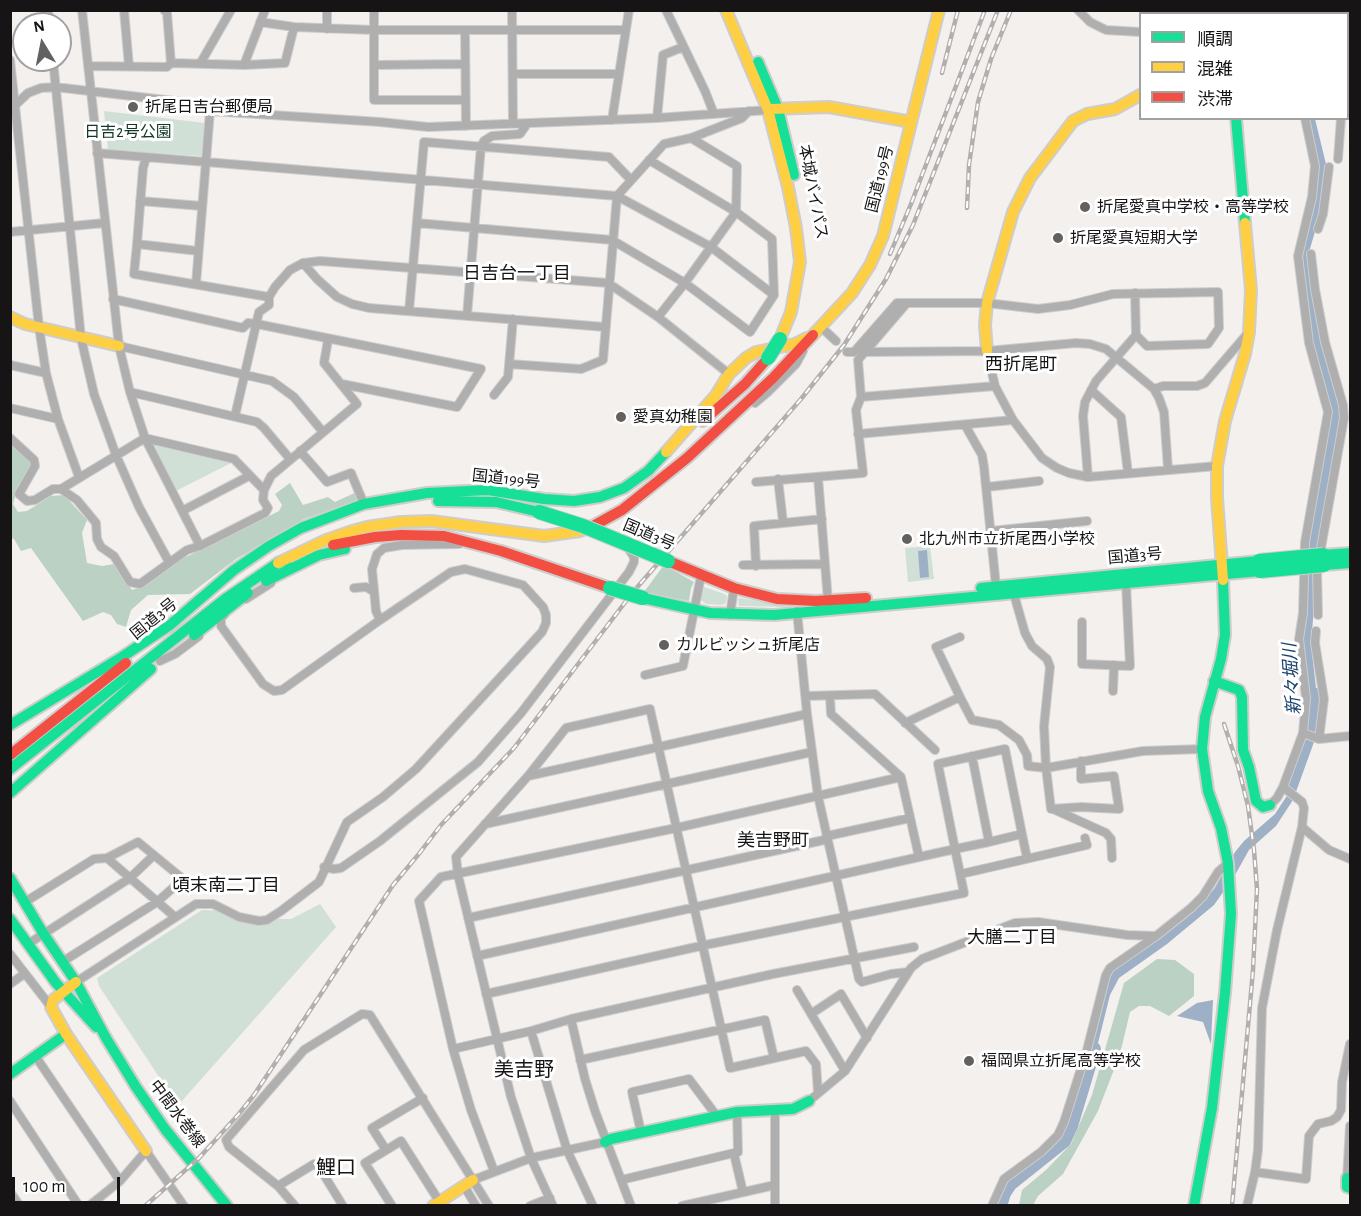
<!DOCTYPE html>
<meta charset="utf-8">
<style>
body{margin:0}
#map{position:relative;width:1361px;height:1216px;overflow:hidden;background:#f3f0ee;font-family:"Alegreya Sans","Noto Sans JP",sans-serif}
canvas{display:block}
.frame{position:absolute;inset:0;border:12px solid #161414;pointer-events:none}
.legend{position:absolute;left:1139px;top:12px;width:210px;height:108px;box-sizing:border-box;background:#fff;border:2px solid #a2a1a1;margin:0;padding:8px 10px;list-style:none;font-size:18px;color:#161414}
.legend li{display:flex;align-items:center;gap:12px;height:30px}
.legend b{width:30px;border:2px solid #a2a1a1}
.north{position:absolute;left:12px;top:12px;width:60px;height:60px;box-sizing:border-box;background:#fff;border:2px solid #a2a1a1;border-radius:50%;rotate:350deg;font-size:16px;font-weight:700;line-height:24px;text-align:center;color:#161414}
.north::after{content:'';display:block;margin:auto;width:21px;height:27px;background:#636160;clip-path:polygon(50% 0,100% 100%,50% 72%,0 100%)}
.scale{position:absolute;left:12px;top:1177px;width:108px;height:27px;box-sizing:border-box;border:3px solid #161414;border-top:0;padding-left:8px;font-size:18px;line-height:21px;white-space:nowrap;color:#161414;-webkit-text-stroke:4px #fff;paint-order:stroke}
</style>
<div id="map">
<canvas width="1361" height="1216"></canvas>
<div class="frame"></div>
<ul class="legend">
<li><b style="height:8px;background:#16e098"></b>順調</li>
<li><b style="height:8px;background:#ffcf43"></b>混雑</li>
<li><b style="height:8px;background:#f24e42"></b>渋滞</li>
</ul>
<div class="north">N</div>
<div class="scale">100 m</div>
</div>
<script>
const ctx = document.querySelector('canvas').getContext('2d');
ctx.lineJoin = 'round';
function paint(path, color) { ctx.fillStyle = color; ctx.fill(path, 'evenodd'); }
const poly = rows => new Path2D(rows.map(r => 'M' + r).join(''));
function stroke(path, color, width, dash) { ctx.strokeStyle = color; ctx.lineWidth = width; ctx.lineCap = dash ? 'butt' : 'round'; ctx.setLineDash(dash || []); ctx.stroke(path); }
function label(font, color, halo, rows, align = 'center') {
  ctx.font = font + ' "Alegreya Sans","Noto Sans JP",sans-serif'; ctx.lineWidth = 6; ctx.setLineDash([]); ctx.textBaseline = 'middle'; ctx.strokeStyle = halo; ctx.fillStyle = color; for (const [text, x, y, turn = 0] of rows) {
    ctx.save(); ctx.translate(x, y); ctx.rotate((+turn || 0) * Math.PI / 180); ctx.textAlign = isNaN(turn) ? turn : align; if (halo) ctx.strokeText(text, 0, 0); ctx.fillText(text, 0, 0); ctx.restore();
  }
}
paint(poly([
 [104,111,205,123,201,156,108,150],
 [154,444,231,463,176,491],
 [930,546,934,579,908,582,905,548],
 [704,587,725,594,727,597,726,603,721,605,706,604,701,600,701,595],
 [740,598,746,599,787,607,739,606,738,599],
 [320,904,336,927,181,1102,165,1086,99,986,97,978,202,910,235,911,263,919,291,919]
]), '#d0e0d6');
paint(poly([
 [10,441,31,463,31,468,18,486,13,504,18,512,27,511,51,496,64,495,87,520,82,533,87,563,102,566,114,564,132,590,144,586,178,561,279,511,282,505,275,494,290,483,303,505,328,497,335,502,361,490,365,498,304,519,236,559,190,594,148,595,131,610,126,627,117,624,111,615,103,612,83,621,31,548,21,551,14,539,11,538],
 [664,565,694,582,691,588,689,601,644,592],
 [1157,959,1175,960,1194,974,1194,996,1169,1016,1150,1006,1139,1006,1130,1012,1120,1054,1098,1111,1063,1174,1038,1196,1033,1205,1019,1205,1022,1190,1046,1170,1071,1144,1092,1095,1124,983]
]), '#bad1c4');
paint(poly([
 [1306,119,1315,119,1326,164,1319,218,1309,252,1342,412,1313,572,1314,607,1311,644,1316,688,1319,688,1319,719,1314,742,1293,800,1276,826,1249,850,1235,875,1214,905,1167,944,1119,978,1110,995,1092,1067,1087,1065,1109,974,1194,908,1214,889,1235,852,1244,841,1275,814,1288,794,1287,785,1307,732,1309,697,1303,638,1308,610,1306,600,1307,545,1330,412,1312,348,1300,261,1317,176],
 [927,550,929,577,920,578,918,551],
 [1213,1000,1211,1044,1203,1022,1177,1016,1197,1003]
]), '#9eb0c5');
stroke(poly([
 [1000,1206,1004,1193,1010,1184,1064,1141,1071,1126,1094,1049]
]), '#9eb0c5', 14);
const street = poly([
 [48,10,49,24],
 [82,10,119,346,130,392,145,438,200,546],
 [124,10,129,66],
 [164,10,167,13,171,63],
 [327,10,327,29],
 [374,10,374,100,465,100],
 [512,10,513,124],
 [666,10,705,91,714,114],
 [1078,10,1090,22,1106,30,1140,32],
 [1286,10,1286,14],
 [1184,14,1184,10],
 [1347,14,1347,10],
 [260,22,294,27,374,30,626,30],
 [465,30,466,126],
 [10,60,39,327,46,373,58,419,79,477],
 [53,60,81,338,94,394,116,455,139,507,169,562],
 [200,64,231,10],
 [244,65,265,10],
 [375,65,465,64],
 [88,66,167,67,171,63,244,65,285,63,294,27],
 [513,74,619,74],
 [1348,94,1350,95],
 [10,110,28,93,41,88,55,87,191,103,210,111,380,122,428,127,657,118,768,110],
 [657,118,663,55,683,47],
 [612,120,629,10],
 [97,153,617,196,711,247,774,295],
 [146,158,143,168,137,244,198,251],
 [1338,159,1341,118],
 [140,201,202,206],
 [417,223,612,240,685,283,750,332,774,295,772,239,736,212,649,160],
 [1318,229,1323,214,1329,167],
 [10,232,104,223],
 [137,244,134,274,269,297],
 [1311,254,1315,289,1325,342,1343,405,1344,418,1317,571,1318,615],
 [303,263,317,279,337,297,352,304,369,308,605,327],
 [196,284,210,111],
 [113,299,243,328,248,323,257,324,481,369,457,407,342,384],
 [409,311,424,142,609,157,630,179],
 [467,316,481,146,484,141,492,136,520,134,527,124],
 [658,317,685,283,736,212,737,166,691,138],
 [820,326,836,341],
 [119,346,272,381,294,397,323,432],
 [987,351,995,386,1013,420,1042,458,1057,468,1069,473,1088,477,1217,466],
 [847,352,854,352,897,303,907,303],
 [865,352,987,351,1076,343,1090,344,1106,349,1154,389,1159,398,1164,412,1168,469],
 [509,364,581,369,603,360,617,196,664,144,691,138,742,118,749,111],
 [10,365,46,373],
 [1154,389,1163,386,1197,386,1205,383,1248,333],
 [1091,390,1121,417,1128,473],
 [130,392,257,422,264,428,290,459],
 [494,395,508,377,513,319],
 [861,397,995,386],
 [755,403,768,392,796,364,803,351],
 [10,408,58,419],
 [235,416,259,312,269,305,269,297,275,287,290,270,303,263,320,261,608,283,658,317,729,374],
 [965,425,982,455,984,467,996,586],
 [858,434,1013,420],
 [10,438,34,460,35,466,19,494,27,501,35,500,53,489,61,489,145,438,234,459,264,490],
 [300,451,327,482,351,473,364,504],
 [818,477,828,601],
 [1088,477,1083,416,1085,402,1096,381,1136,335,1135,293],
 [778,479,783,522],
 [756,482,863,473,856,410,861,397,858,360,907,303,987,303,1038,309,1070,305,1113,294,1218,292,1219,328,1208,344,1147,346,1136,335],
 [987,487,1039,481],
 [61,489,77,500,96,523,97,539,101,547,114,556,130,582,140,584,187,550,200,546,265,513,268,508,263,500,264,490,271,476,357,404,324,363,328,340],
 [182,511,249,476],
 [991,531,1087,521],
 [743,565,825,564],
 [756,566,754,526,822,519],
 [354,588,366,587,373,591],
 [1013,591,1025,633,1032,646,1047,659,1050,667,1044,726,1046,768,1051,809,1081,807,1119,809,1114,776,1081,779,1081,761],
 [246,599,271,583],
 [797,611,807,714,818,796,859,979,862,982,891,974,908,972],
 [224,615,221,618,221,626,263,684,274,691,282,690,380,620,376,611,372,569,377,554,384,548,402,545,459,544],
 [730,615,734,588],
 [1082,622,1082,664,1130,666,1126,583],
 [1316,631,1315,643,1324,699,1319,739],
 [960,637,936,647,960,697,972,720,999,725,1019,740,1027,755,1028,766,1046,768,1143,751,1202,749],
 [160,661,175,654,199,636],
 [645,675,683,666,701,576],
 [1113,691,1114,665],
 [806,696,875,694,935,750],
 [830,697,831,714,901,777,919,857],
 [905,723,960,697],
 [1303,733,1319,739,1350,736],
 [972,756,989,842],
 [528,776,807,714],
 [1270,805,1277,798,1283,787,1303,733,1306,698,1299,639,1303,613,1305,542,1328,412,1309,343,1298,256,1312,197,1315,166,1305,118],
 [1053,809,1106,833,1111,839,1112,858],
 [485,824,812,752],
 [1302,827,1329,850,1350,859],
 [1022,834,1027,858],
 [107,858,175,917],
 [324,867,334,869,341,868,380,841,478,762,521,713,629,572,634,562,634,557,628,548],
 [961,874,1087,845,1085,838],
 [25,902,94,859,107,858,138,842,183,879,157,902,62,962],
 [468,918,824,840,827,836,910,818],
 [28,944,130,878,154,855],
 [10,954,51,1007],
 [477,956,955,849,989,842,1022,834,1005,749,938,764,955,849,964,893,705,945,486,994],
 [76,982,196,904,213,904,239,917,259,921,267,920,281,911,319,882,347,822,383,797,416,769,542,632,546,623,546,615,543,607,523,585,465,569,451,572,380,620],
 [10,984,24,974],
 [797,990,845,1071],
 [811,1014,841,994,867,1038],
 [571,1019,585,1079,595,1111,631,1206],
 [531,1031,567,1150,593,1206],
 [453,1049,531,1031,571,1019,773,974,914,947],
 [36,1057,120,1181],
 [580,1060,765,1020,774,1058],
 [10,1101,79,1206],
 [809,1101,845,1071,911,968,922,959,1015,923,1038,922,1127,935,1155,936],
 [641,1132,632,1092,689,1079,716,1115],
 [386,1150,372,1128,423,1098],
 [734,1154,743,1192],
 [494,1171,471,1110,453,1049,419,901,441,877,676,828,901,777],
 [1255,1172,1306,1179,1309,1136,1318,1124,1331,1121,1337,1117,1341,1110,1342,1082,1350,1044],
 [1347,1178,1350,1126],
 [473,1180,531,1158,605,1142],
 [621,1180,738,1152,737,1112],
 [278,1186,314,1164,319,1167,343,1206],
 [464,1186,476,1206],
 [10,1192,20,1206],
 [89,1206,120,1181,146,1151,184,1206],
 [295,1206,278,1186,229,1147,226,1140,304,1050,362,1014,370,1015,489,1206],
 [392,1206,365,1163,401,1141,439,1201],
 [530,1206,550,1198],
 [553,1206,531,1158,511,1097,458,875,456,857,528,776,566,728,650,709,730,1068,806,1051,816,1064,818,1093],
 [682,1206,775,1185,775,1110],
 [775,1206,775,1185],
 [992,1206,1004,1179,1041,1152,1058,1135,1064,1122,1087,1050,1106,975,1110,968,1156,936,1191,908,1203,896,1218,872,1228,863],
 [1247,1206,1255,1172,1258,1150,1262,1008,1277,930,1302,827,1304,808,1302,802,1283,787]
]);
const fast = poly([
 [1229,10,1229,14],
 [758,62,778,109,794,175],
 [1236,118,1245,223],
 [438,501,496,502,539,512],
 [1323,555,1350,553],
 [1324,565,1350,563],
 [266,581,319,555,345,549],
 [981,588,1259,561],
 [643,598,710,613,774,615,1260,571],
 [194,635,248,593],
 [1214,681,1239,690,1242,697,1243,750,1249,767,1256,801,1263,807,1270,805],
 [10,725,122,657,170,625,234,570,269,546,301,528,364,504,427,493,488,490,544,499,574,501,600,497,624,488,648,471,666,452],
 [10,769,225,599,278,563,287,560],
 [10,793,151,669],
 [10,878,43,933,76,982,106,1038,136,1087,165,1129,227,1206],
 [10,919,56,983,96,1027],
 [10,1074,66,1034],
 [605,1142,611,1139,737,1112,793,1109,809,1101],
 [1347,1178,1347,1187,1350,1188],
 [1194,1206,1212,1108,1225,993,1231,914,1228,863,1221,828,1208,791,1202,749,1205,717,1221,659,1225,635,1223,580]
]);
const slow = poly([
 [726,10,768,110,788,187,796,228,800,262,791,312,780,339],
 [771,109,829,107,911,122],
 [10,317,25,324,119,346],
 [813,335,852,293,870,265,883,236,939,10],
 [987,351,985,325,987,303,1013,212,1030,178,1073,121,1087,114,1115,109,1140,95],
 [666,452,716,395,729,374,746,358,756,352,795,344,807,338],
 [278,563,326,540,349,532,367,527,401,522,431,521,544,536,580,531,593,526],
 [1223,580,1217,498,1217,466,1225,421,1245,354,1249,332,1251,290,1245,223],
 [76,982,53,1000,51,1007,66,1034,146,1151],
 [433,1206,473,1180]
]);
const jam = poly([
 [703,421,745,384,768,358],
 [593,526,622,510,687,458,773,378,813,335],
 [333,545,375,537,401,535,444,536,501,551,610,588],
 [668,561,734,588,777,599,816,601,866,598],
 [10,755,126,663]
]);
stroke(street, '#cfcdcc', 10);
stroke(fast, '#cfcdcc', 14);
stroke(slow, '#cfcdcc', 14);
stroke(jam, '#cfcdcc', 14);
stroke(street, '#b0afaf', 8);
stroke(fast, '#16e098', 10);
stroke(slow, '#ffcf43', 10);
stroke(jam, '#f24e42', 10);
const rail = poly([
 [942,73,958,10],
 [967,208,969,165,978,102,991,59,1011,10],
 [890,254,911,204,985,10],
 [1224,724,1238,766,1248,806,1254,850,1257,889,1253,970,1232,1206],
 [145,1206,199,1158,238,1115,254,1095,393,885,418,855,441,825,514,748,633,592,801,399,844,345,886,279,913,225,998,10]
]);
stroke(rail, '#b2afae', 4.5);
stroke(rail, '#fff', 2, [7]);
const fastBridge = poly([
 [768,358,780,339],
 [539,512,583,526,668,561],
 [1259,561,1323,555],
 [1260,571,1324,565],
 [610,588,643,598]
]);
stroke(fastBridge, '#cfcdcc', 16, []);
stroke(fastBridge, '#16e098', 14);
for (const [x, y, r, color] of [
 [133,107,6,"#636160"],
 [1085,207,6,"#636160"],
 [1058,238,6,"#636160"],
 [621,417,6,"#636160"],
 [907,539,6,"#636160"],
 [664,645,6,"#636160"],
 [969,1061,6,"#636160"]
]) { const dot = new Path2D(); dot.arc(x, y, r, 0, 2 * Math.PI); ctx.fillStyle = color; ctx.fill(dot); stroke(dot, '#fff', 2); }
label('16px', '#161414', '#fff', [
 ["折尾日吉台郵便局",145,107],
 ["折尾愛真中学校・高等学校",1097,207],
 ["折尾愛真短期大学",1070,238],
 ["愛真幼稚園",633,417],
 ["北九州市立折尾西小学校",919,539],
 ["カルビッシュ折尾店",676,645],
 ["福岡県立折尾高等学校",981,1061]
], 'left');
label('16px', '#113728', '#fff', [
 ["日吉2号公園",128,132]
]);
label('16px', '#161414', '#fff', [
 ["国道199号",880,179,-76],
 ["本城バイパス",813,192,79],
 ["国道199号",506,479,6],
 ["国道3号",649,535,23],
 ["国道3号",1135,556,-5],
 ["国道3号",154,619,-39],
 ["中間水巻線",177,1114,53]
]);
label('18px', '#161414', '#fff', [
 ["日吉台一丁目",517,274],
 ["西折尾町",1021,365],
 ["美吉野町",773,841],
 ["頃末南二丁目",226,886],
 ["大膳二丁目",1012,938]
]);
label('italic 18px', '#18436c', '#fff', [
 ["新々堀川",1292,679,-94]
]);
label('20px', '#161414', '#fff', [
 ["美吉野",524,1070],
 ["鯉口",336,1168]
]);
</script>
